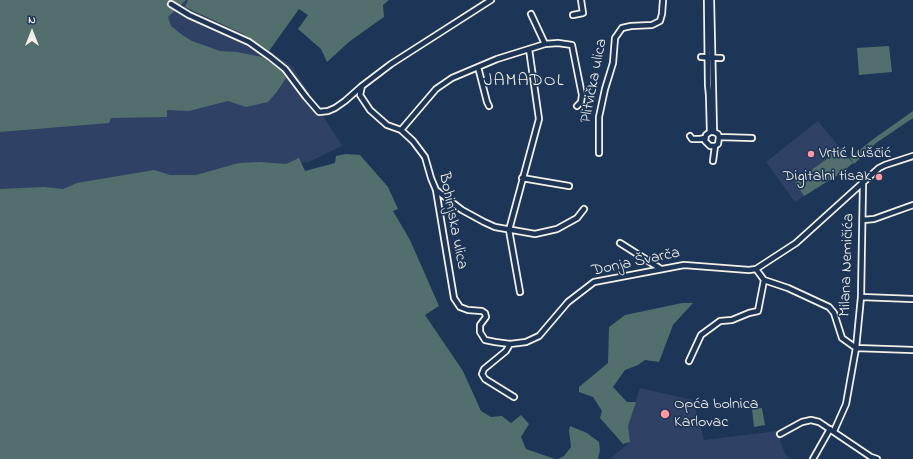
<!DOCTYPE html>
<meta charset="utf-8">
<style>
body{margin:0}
#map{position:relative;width:913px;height:459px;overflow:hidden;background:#1d3557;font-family:"Indie Flower",sans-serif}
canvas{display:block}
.north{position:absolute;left:12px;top:12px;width:40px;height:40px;-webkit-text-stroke:3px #1d3557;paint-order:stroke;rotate:0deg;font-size:11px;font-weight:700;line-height:16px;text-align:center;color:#f4f1e8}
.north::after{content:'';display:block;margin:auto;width:14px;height:18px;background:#f4f1e8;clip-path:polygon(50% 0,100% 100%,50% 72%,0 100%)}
</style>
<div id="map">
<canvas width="913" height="459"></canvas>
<div class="north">N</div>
</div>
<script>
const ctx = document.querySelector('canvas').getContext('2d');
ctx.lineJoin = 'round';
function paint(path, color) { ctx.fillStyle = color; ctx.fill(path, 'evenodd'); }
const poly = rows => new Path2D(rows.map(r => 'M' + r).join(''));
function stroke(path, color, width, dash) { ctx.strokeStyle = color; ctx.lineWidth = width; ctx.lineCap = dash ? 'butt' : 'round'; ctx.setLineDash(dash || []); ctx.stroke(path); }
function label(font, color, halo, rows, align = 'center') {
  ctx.font = font + ' "Indie Flower",sans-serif'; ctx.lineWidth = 3.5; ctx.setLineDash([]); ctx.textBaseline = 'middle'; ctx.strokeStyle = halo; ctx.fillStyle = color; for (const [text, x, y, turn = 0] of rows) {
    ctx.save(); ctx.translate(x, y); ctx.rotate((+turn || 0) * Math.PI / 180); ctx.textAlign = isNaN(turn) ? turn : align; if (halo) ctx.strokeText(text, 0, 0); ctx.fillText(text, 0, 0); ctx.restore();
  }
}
paint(poly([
 [0,0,188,0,185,7,243,34,292,66,342,146,309,162,0,200],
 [818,121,853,163,841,173,795,202,766,162],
 [640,388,693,400,704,440,777,431,785,454,790,459,610,459,630,442,628,426]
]), '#2f4164');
paint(poly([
 [0,0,186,0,168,17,171,26,181,34,192,41,220,51,237,52,262,57,280,69,286,78,276,93,268,102,246,107,228,101,189,111,167,110,167,117,111,118,109,123,0,132],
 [188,0,389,0,383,5,384,17,350,41,327,62,321,49,298,29,308,15,299,9,269,51,243,34,185,7],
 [889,46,892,72,859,75,857,48],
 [913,111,913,118,876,143,854,164,850,158,872,140],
 [838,146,853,163,841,173,804,196,795,182,831,156,830,154],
 [346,154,360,155,388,187,398,209,393,211,410,240,439,306,425,315,463,371,481,411,491,417,502,416,511,423,521,415,529,424,521,437,526,449,555,459,0,459,0,189,44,187,63,189,77,183,154,170,170,175,196,175,239,163,260,162,286,164,299,158,305,171,335,163,336,156],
 [682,303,693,303,673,325,659,362,645,360,638,365,625,370,613,387,627,402,636,402,628,426,630,442,623,444,600,418,602,411,593,397,579,392,579,387,608,363,609,327,625,315],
 [762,408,765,425,754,427,752,409],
 [570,426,587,433,599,442,600,450,598,459,558,459,564,456,571,447,569,431]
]), '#526f6d');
const minor = poly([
 [707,0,708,85,709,95,710,132,706,135,705,141,710,146,715,146,718,144,719,137,718,134,714,132,710,132],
 [711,0,714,132],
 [171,4,189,15,249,42,270,57,285,69,306,97,319,112,328,111,335,108,345,101,362,86,391,64,491,0],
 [531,14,545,44],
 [573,15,583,13,581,0],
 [701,57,721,58],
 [478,67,487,102,489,106],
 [362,86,360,95,370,110,387,125,401,130,413,141,425,157,431,178,436,190,454,298,460,307,468,310,482,311,485,313,486,317,480,325,480,332,485,340,495,342,510,344,526,342,539,336,568,302,594,282,684,265,749,270,756,269,796,243,879,168,885,165,913,156],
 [401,130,436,89,452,78,497,59,545,44,558,43,572,45,582,95,581,102,577,106],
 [690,136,692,139,700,139,705,138],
 [719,137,752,138],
 [599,153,599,117,605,89,613,63,615,38,622,28,631,26,652,25,660,21,662,14,663,0],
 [713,161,715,146],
 [522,178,569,186],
 [436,190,462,210,484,222,495,227,535,234,557,229,577,218,584,209],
 [863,220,874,219,913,205],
 [620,243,661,269],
 [756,269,764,280,788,288,829,307,834,313,842,338,856,348,913,350],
 [520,292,509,230,539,119,529,49],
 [861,297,913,299],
 [510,344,506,351,484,369,482,374,485,379,514,397],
 [689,361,701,335,720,321,732,320,749,313,758,311,764,280],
 [834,431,846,404,856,348,861,297,863,183],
 [780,434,802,422,811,420,819,422,871,457,877,459],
 [813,459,830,429]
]);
stroke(minor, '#f4f1e8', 8);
stroke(minor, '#1d3557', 4.5);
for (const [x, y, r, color] of [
 [811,154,4,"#ff9aa2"],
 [879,177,4,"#ff9aa2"],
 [665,414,5,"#ff9aa2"]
]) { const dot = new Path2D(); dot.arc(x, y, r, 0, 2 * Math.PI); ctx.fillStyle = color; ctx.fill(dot); stroke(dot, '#1d3557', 1.5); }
label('16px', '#f4f1e8', '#1d3557', [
 ["Plitvička ulica",595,81,-79],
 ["Bohinjska ulica",452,221,79],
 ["Donja Švarča",636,263,-12],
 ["Milana Nemičića",848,265,-88]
]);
label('16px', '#f4f1e8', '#1d3557', [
 ["Vrtić Luščić",819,154],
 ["Digitalni tisak",871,177,"right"],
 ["Opća bolnica",674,405],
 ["Karlovac",674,423]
], 'left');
ctx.letterSpacing = '1px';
label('18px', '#f4f1e8', '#1d3557', [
 ["JAMADOL",524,82]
]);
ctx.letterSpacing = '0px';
</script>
